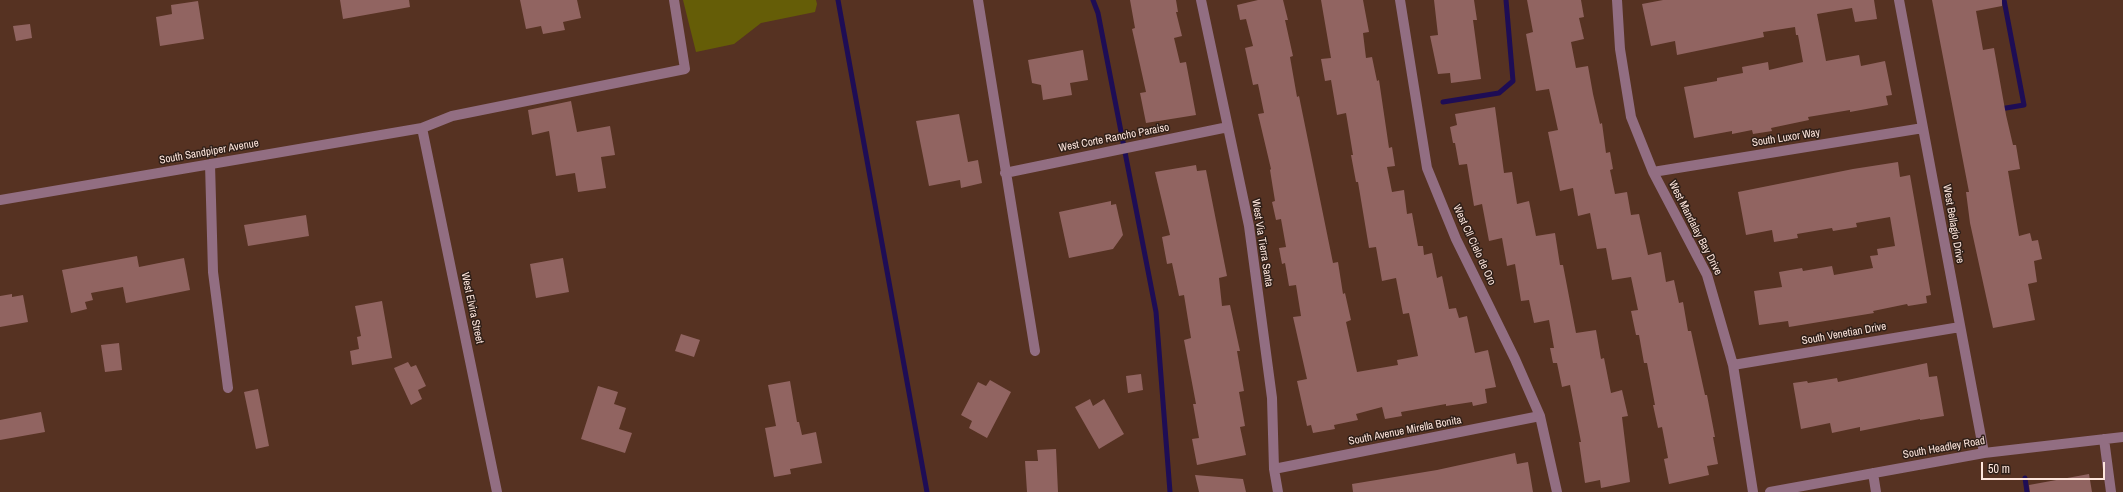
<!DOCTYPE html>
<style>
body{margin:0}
#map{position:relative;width:2123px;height:492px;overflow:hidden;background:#563222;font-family:"Archivo Narrow",sans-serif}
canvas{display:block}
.scale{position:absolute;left:1981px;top:462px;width:124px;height:18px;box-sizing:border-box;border:2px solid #fee6dd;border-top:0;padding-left:5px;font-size:12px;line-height:14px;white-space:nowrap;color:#fee6dd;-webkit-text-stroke:3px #2f1f18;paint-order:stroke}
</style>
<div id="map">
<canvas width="2123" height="492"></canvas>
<div class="scale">50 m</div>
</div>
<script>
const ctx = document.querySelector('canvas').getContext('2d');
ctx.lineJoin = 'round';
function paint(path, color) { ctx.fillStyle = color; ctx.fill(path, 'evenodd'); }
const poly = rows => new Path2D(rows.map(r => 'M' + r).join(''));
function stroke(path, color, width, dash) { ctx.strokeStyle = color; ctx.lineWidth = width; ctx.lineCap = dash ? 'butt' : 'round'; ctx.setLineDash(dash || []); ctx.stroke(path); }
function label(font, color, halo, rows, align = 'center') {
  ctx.font = font + ' "Archivo Narrow",sans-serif'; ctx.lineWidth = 3; ctx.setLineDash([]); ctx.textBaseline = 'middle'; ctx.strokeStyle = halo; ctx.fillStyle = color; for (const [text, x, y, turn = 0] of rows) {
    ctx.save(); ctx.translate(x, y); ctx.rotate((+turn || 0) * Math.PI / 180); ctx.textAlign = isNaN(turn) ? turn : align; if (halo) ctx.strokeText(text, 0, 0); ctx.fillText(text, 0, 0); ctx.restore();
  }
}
paint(poly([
 [683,0,816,0,817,4,815,12,761,23,734,44,696,52]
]), '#655d07');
stroke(poly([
 [838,0,927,492],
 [1093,0,1098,13,1156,312,1170,492],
 [1443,102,1499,93,1513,81,1506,0],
 [2000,109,2024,105,2004,0],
 [2025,478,2027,492]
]), '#1e0d55', 5);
paint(poly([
 [340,0,409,0,410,7,343,19],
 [520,0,577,0,581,18,563,22,565,30,543,34,541,26,526,29],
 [1130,0,1176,0,1178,12,1176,12,1182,36,1174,38,1180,63,1186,62,1196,115,1146,123,1140,93,1146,92,1132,29,1135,28],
 [1258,0,1283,0,1288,20,1285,20,1293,56,1290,57,1297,97,1299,96,1333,263,1338,262,1343,294,1345,293,1351,320,1346,322,1357,372,1398,365,1397,360,1418,356,1409,313,1403,314,1396,278,1382,281,1376,247,1369,248,1358,182,1356,182,1351,155,1353,155,1346,113,1337,115,1331,80,1325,81,1321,59,1331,58,1321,0,1363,0,1369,32,1363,33,1366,58,1372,57,1377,81,1379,80,1389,148,1392,147,1395,166,1387,167,1392,192,1404,190,1407,214,1412,213,1418,246,1423,246,1424,255,1432,253,1437,278,1442,276,1449,309,1456,308,1459,318,1467,316,1475,353,1488,350,1496,387,1485,389,1487,403,1473,406,1472,402,1446,406,1446,404,1401,412,1402,416,1385,419,1382,407,1356,414,1358,420,1334,425,1335,429,1313,433,1311,425,1307,426,1297,381,1307,379,1293,317,1301,316,1296,285,1289,286,1285,263,1282,264,1279,248,1286,247,1281,219,1276,220,1272,202,1275,201,1270,170,1271,169,1258,114,1264,113,1258,84,1253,85,1245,48,1253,46,1246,19,1240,20,1237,5],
 [1434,0,1474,0,1477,20,1473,20,1481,79,1451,83,1450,73,1438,74,1430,36,1438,35],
 [1527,0,1581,0,1584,17,1579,18,1584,39,1571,42,1576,68,1588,66,1593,94,1600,124,1602,123,1606,153,1610,152,1613,169,1610,170,1615,194,1627,192,1631,215,1639,214,1648,255,1661,252,1666,282,1674,280,1679,303,1683,302,1688,331,1691,331,1705,395,1707,395,1715,437,1713,437,1718,464,1707,466,1709,475,1669,484,1664,459,1668,458,1662,427,1658,428,1653,405,1655,405,1647,363,1644,363,1639,335,1636,335,1631,311,1638,310,1631,277,1612,280,1606,248,1597,249,1590,213,1578,216,1573,188,1560,191,1548,132,1558,130,1549,89,1536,91,1526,34,1533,32],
 [1663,0,1874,0,1877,19,1855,22,1852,8,1817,14,1826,61,1859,55,1861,66,1885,61,1892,95,1886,96,1888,105,1850,112,1850,110,1808,117,1809,120,1771,128,1772,131,1753,134,1752,130,1732,134,1732,131,1694,138,1684,87,1717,81,1717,78,1743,73,1742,67,1768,62,1769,70,1803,62,1798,35,1796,35,1795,27,1763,32,1764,37,1677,55,1675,41,1651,46,1642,4],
 [1932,0,2002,0,2002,6,1976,11,1983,50,1994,48,2006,115,2013,145,2016,145,2020,169,2008,171,2019,236,2030,233,2032,241,2038,240,2042,259,2034,261,2037,282,2028,284,2035,320,1993,328,1970,223,1966,192,1969,192],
 [198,1,204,39,160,46,156,17,172,14,171,5],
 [30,24,32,38,16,41,13,26],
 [1083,50,1088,80,1070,83,1072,95,1043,100,1041,85,1032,83,1028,60],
 [571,101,577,132,610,126,615,155,601,157,606,188,578,192,575,173,556,176,549,131,532,135,528,110],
 [1495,107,1504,173,1512,172,1517,204,1529,201,1536,236,1555,233,1560,265,1563,265,1576,333,1596,330,1601,359,1604,358,1611,393,1622,390,1628,416,1622,417,1630,482,1601,488,1600,480,1585,483,1579,442,1581,442,1570,385,1562,387,1557,363,1553,363,1550,348,1554,348,1549,320,1534,323,1529,300,1521,301,1515,264,1507,266,1502,238,1489,241,1482,204,1474,206,1467,164,1459,165,1455,143,1453,143,1450,127,1457,125,1455,114],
 [959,114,968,162,978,160,982,183,961,188,960,180,929,186,916,121],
 [1898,162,1900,177,1910,175,1931,295,1926,296,1927,303,1908,306,1907,304,1873,311,1874,313,1789,327,1788,321,1759,325,1754,291,1782,287,1779,272,1802,268,1803,271,1832,266,1834,275,1873,268,1870,256,1878,255,1877,249,1895,246,1890,217,1856,223,1857,227,1833,231,1832,228,1797,234,1798,238,1774,242,1772,230,1746,235,1738,192,1853,169],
 [1196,165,1197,171,1206,170,1227,276,1219,278,1222,306,1230,305,1240,351,1237,351,1244,391,1239,392,1245,426,1240,427,1246,455,1197,465,1192,439,1199,438,1193,404,1196,404,1184,340,1191,338,1184,295,1179,296,1172,263,1167,264,1162,237,1170,235,1155,172],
 [1111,201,1111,205,1116,204,1123,235,1113,249,1069,258,1059,212],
 [306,215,309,236,248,246,244,225],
 [137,256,139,267,184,258,190,290,126,303,123,287,91,293,93,300,85,302,87,309,71,313,62,270],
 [563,258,569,292,536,298,530,264],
 [12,294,12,297,23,295,28,322,0,327,0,296],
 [382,301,392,358,352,365,350,351,359,349,357,337,361,336,355,306],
 [681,334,700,340,694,357,675,351],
 [119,343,122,370,105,372,101,345],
 [408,362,411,367,416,365,426,386,418,390,422,399,411,405,394,368],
 [1927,363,1929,377,1937,376,1944,416,1920,420,1920,419,1860,431,1860,427,1832,433,1830,423,1801,429,1793,383,1807,381,1808,383,1837,378,1838,382],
 [1141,374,1143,390,1128,393,1126,376],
 [990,380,1011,392,987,438,969,428,972,421,961,415,978,382,986,386],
 [790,381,797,422,799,422,802,435,816,432,822,463,790,469,791,474,774,477,765,428,776,426,768,385],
 [598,386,618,392,614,404,626,408,619,429,632,433,625,453,581,439],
 [258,389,269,446,256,449,244,392],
 [1090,399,1093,406,1104,399,1124,434,1099,449,1075,407],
 [41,412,45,432,0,440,0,420],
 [1056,449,1058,492,1027,492,1025,461,1038,461,1037,450],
 [1515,453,1517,464,1528,462,1533,492,1353,492,1352,484,1437,470],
 [2089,474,2092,492,2030,492,2029,485],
 [1195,475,1243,479,1246,492,1199,492]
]), '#916461');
stroke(poly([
 [978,0,1035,351],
 [1201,0,1249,226,1272,398,1274,469,1278,492],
 [1400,0,1427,168,1456,239,1515,359,1540,416,1557,492],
 [1617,0,1620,49,1631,117,1653,172,1707,275,1733,365,1753,492],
 [1899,0,1984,453],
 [422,128,497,492],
 [210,164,213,272,228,388],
 [1653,172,1923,128],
 [1005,173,1228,127],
 [0,200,422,128,452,116,685,69,674,0],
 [1733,365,1960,327],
 [2104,439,2111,492],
 [1274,469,1540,416],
 [1873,473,1876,492],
 [1770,492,1984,453,2123,437]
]), '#926e82', 10);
label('11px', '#fee6dd', '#2f1f18', [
 ["West Corte Rancho Paraiso",1114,138,-11],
 ["South Luxor Way",1786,138,-9],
 ["South Sandpiper Avenue",209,152,-10],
 ["West Bellagio Drive",1953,224,80],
 ["West Mandalay Bay Drive",1695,228,63],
 ["West Via Tierra Santa",1262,243,81],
 ["West Cll Cielo de Oro",1474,245,65],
 ["West Elvira Street",472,308,78],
 ["South Venetian Drive",1844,334,-10],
 ["South Avenue Mirella Bonita",1405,431,-11],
 ["South Headley Road",1944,448,-10]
]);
</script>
